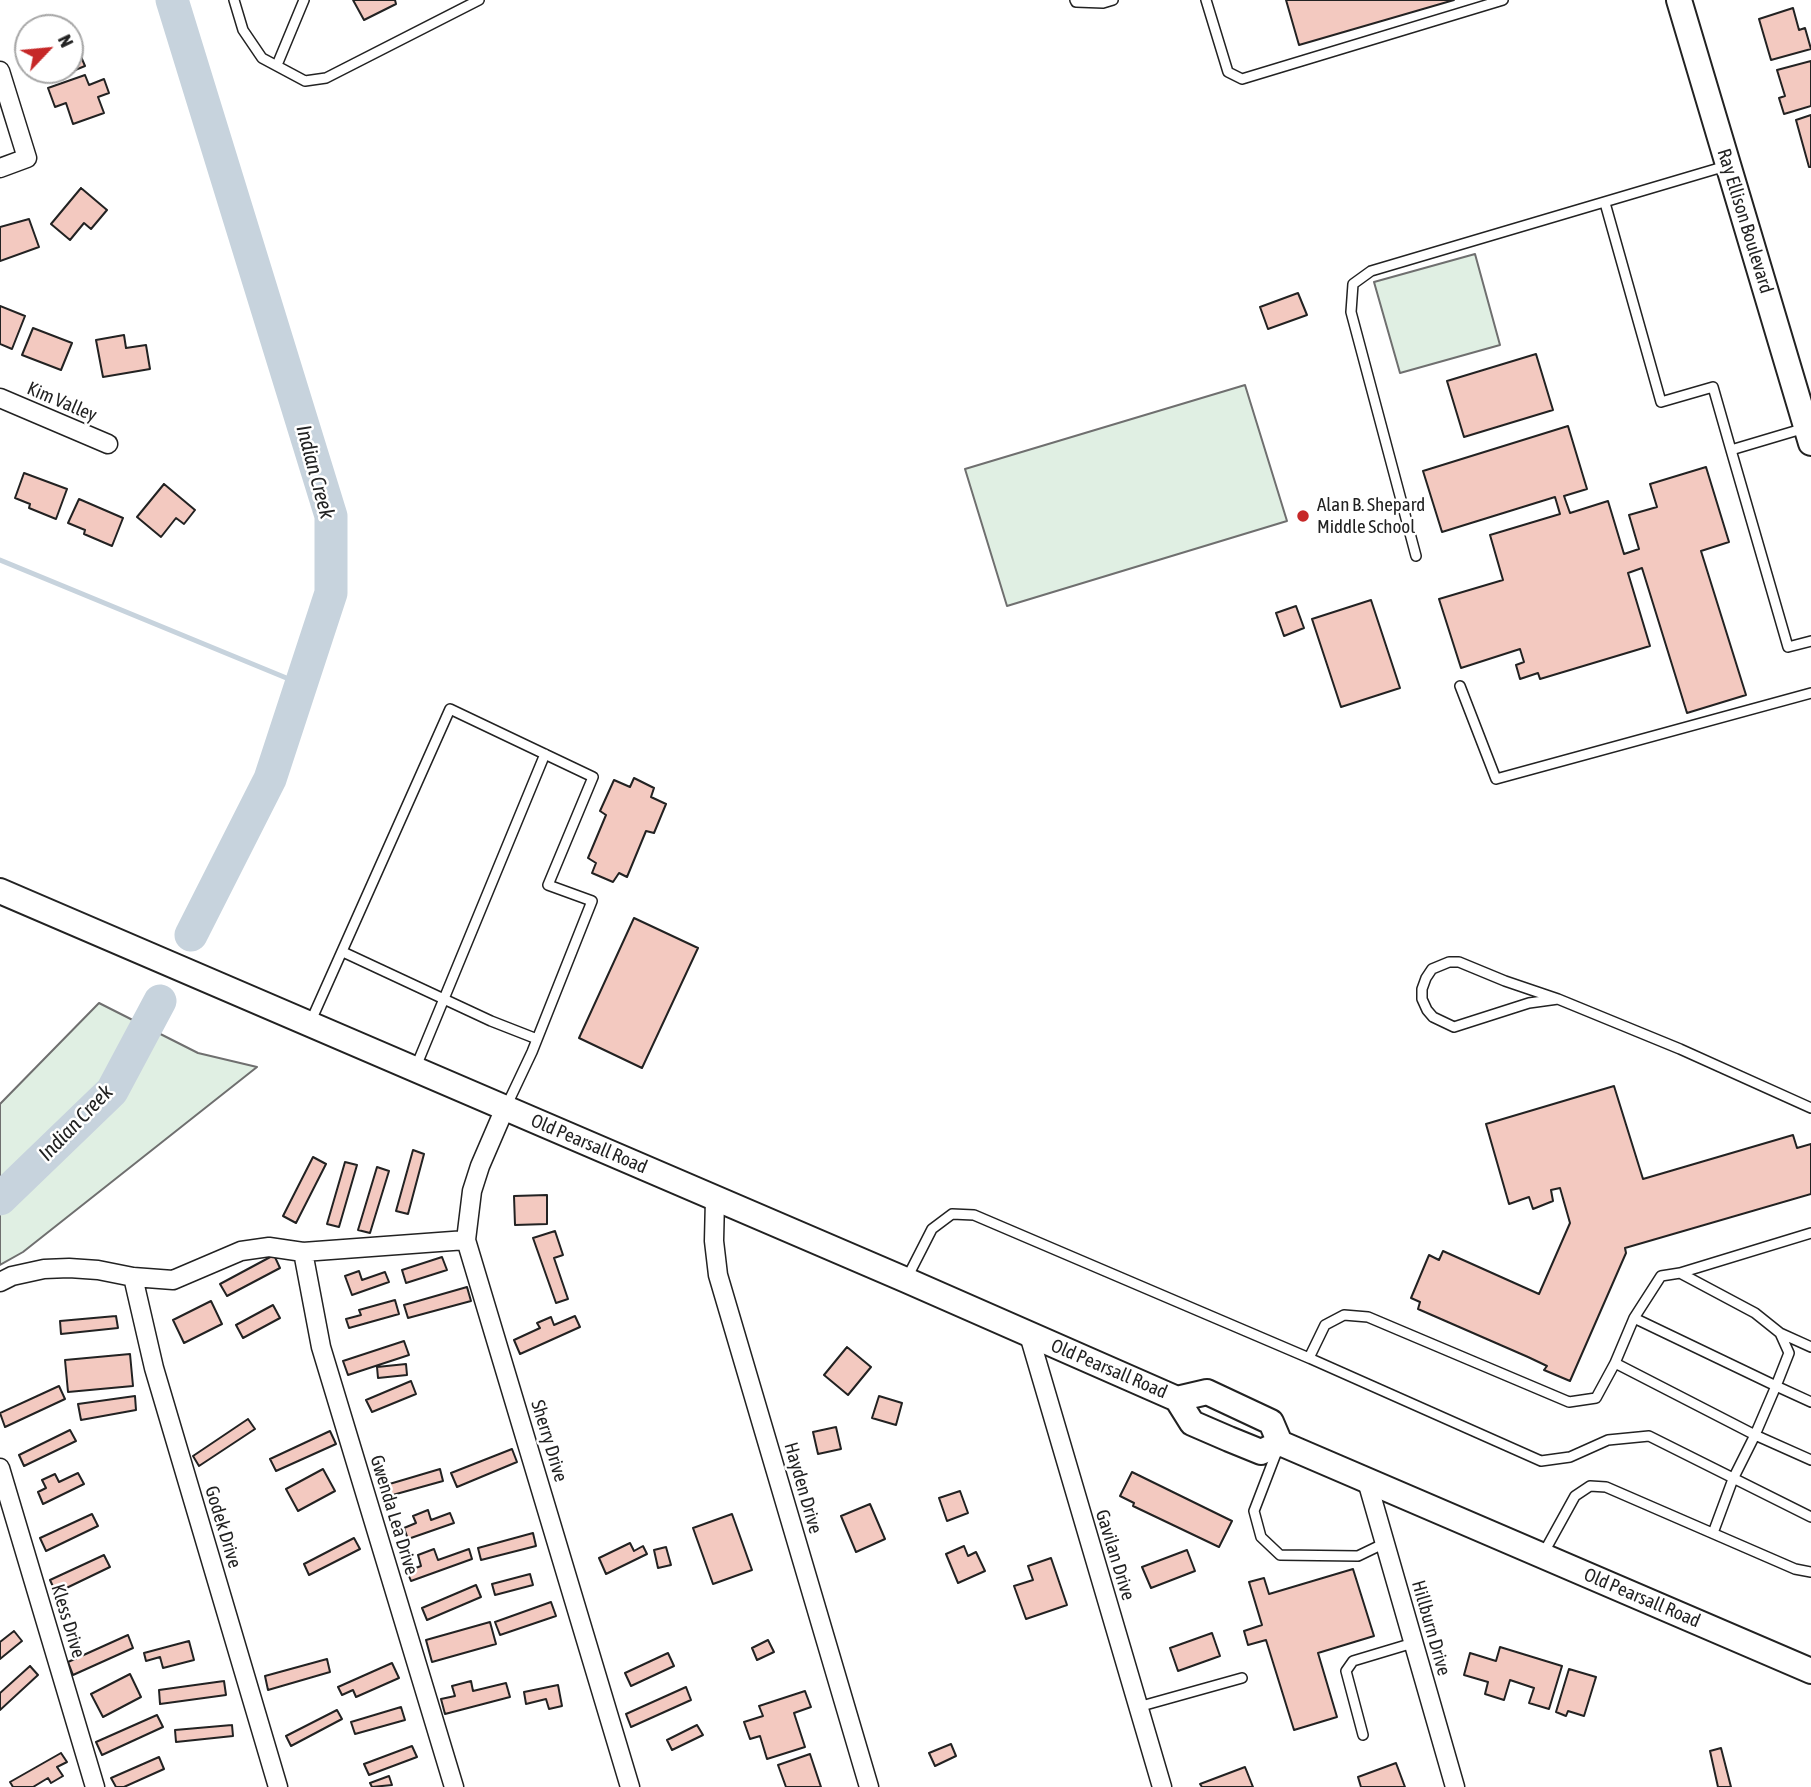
<!DOCTYPE html>
<style>
body{margin:0}
#map{position:relative;width:1811px;height:1787px;overflow:hidden;background:#fff;font-family:"Asap Condensed",sans-serif}
canvas{display:block}
.north{position:absolute;left:14px;top:14px;width:70px;height:70px;box-sizing:border-box;background:#fff;border:2px solid #a7a7a7;border-radius:50%;rotate:64deg;font-size:19px;font-weight:700;line-height:28px;text-align:center;color:#222}
.north::after{content:'';display:block;margin:auto;width:24px;height:32px;background:#c62828;clip-path:polygon(50% 0,100% 100%,50% 72%,0 100%)}
</style>
<div id="map">
<canvas width="1811" height="1787"></canvas>
<div class="north">N</div>
</div>
<script>
const ctx = document.querySelector('canvas').getContext('2d');
ctx.lineJoin = 'round';
function paint(path, color) { ctx.fillStyle = color; ctx.fill(path, 'evenodd'); }
const poly = rows => new Path2D(rows.map(r => 'M' + r).join(''));
function stroke(path, color, width, dash) { ctx.strokeStyle = color; ctx.lineWidth = width; ctx.lineCap = dash ? 'butt' : 'round'; ctx.setLineDash(dash || []); ctx.stroke(path); }
function label(font, color, halo, rows, align = 'center') {
  ctx.font = font + ' "Asap Condensed",sans-serif'; ctx.lineWidth = 5; ctx.setLineDash([]); ctx.textBaseline = 'middle'; ctx.strokeStyle = halo; ctx.fillStyle = color; for (const [text, x, y, turn = 0] of rows) {
    ctx.save(); ctx.translate(x, y); ctx.rotate((+turn || 0) * Math.PI / 180); ctx.textAlign = isNaN(turn) ? turn : align; if (halo) ctx.strokeText(text, 0, 0); ctx.fillText(text, 0, 0); ctx.restore();
  }
}
const green = poly([
 [1475,254,1500,345,1400,373,1374,282,1475,254],
 [1245,385,1287,521,1007,606,965,469,1245,385],
 [99,1003,198,1053,257,1067,23,1252,0,1265,0,1104,99,1003]
]);
paint(green, '#e0efe3');
stroke(green, '#6f6f6f', 2);
stroke(poly([
 [0,560,301,684]
]), '#c7d3dd', 5);
stroke(poly([
 [172,0,331,516,331,593,270,779,191,935],
 [0,1199,112,1091,160,1001]
]), '#c7d3dd', 33);
const building = poly([
 [353,0,395,0,396,4,364,20,353,0],
 [1286,0,1454,0,1299,45,1286,0],
 [1793,8,1799,30,1805,28,1811,49,1771,60,1759,19,1793,8],
 [70,31,85,66,53,79,49,70,70,70,70,31],
 [1811,61,1811,106,1784,114,1779,98,1785,96,1777,70,1811,61],
 [85,75,89,85,104,79,109,93,98,97,104,113,73,124,66,103,55,107,48,88,85,75],
 [1811,115,1811,167,1809,167,1796,120,1811,115],
 [81,188,107,210,91,229,84,223,70,240,51,224,81,188],
 [29,219,39,247,0,261,0,227,29,219],
 [1298,293,1307,315,1268,329,1260,307,1298,293],
 [0,306,25,316,12,349,0,344,0,306],
 [33,328,72,343,61,370,22,355,33,328],
 [124,335,126,348,146,345,150,369,103,377,96,340,124,335],
 [1536,354,1553,410,1464,437,1447,381,1536,354],
 [1568,426,1587,489,1564,496,1570,513,1608,501,1624,554,1639,549,1629,515,1657,507,1650,484,1706,467,1729,542,1701,551,1746,695,1687,713,1642,568,1628,573,1650,646,1540,679,1538,673,1520,679,1516,665,1524,662,1520,649,1461,668,1439,599,1503,580,1490,535,1560,514,1555,497,1442,532,1423,471,1568,426],
 [24,473,67,489,56,519,29,508,30,504,15,498,24,473],
 [164,484,195,510,184,524,176,518,161,537,137,517,164,484],
 [79,499,123,518,112,546,84,534,85,530,68,523,79,499],
 [1371,600,1400,688,1341,707,1312,619,1371,600],
 [1296,606,1304,628,1284,636,1276,613,1296,606],
 [634,778,654,788,651,797,666,804,654,833,646,831,627,877,619,873,613,882,592,873,596,863,588,858,606,815,600,811,614,780,630,787,634,778],
 [634,918,698,948,642,1068,579,1038,634,918],
 [1614,1086,1643,1179,1793,1135,1797,1148,1811,1144,1811,1194,1625,1248,1626,1253,1570,1381,1544,1370,1547,1366,1528,1357,1418,1309,1420,1302,1411,1298,1429,1255,1439,1260,1443,1251,1539,1294,1570,1223,1560,1188,1551,1190,1553,1201,1533,1209,1529,1197,1509,1204,1486,1124,1614,1086],
 [413,1150,424,1154,408,1214,396,1211,413,1150],
 [313,1157,326,1164,296,1223,283,1216,313,1157],
 [345,1162,357,1165,339,1227,327,1224,345,1162],
 [377,1167,389,1171,370,1233,358,1230,377,1167],
 [547,1195,547,1224,515,1225,514,1196,547,1195],
 [555,1231,563,1255,554,1258,568,1299,556,1303,533,1238,555,1231],
 [274,1255,280,1268,227,1296,220,1284,274,1255],
 [442,1257,447,1270,406,1283,402,1270,442,1257],
 [359,1271,362,1280,385,1272,389,1282,352,1295,345,1276,359,1271],
 [467,1287,471,1301,408,1318,404,1305,467,1287],
 [395,1300,399,1314,349,1328,346,1319,361,1315,359,1310,395,1300],
 [211,1301,222,1324,184,1343,173,1320,211,1301],
 [273,1305,280,1318,243,1338,236,1325,273,1305],
 [116,1316,118,1328,61,1334,60,1321,116,1316],
 [575,1316,580,1327,520,1354,514,1340,540,1328,537,1323,551,1317,554,1325,575,1316],
 [404,1341,409,1355,348,1375,343,1361,404,1341],
 [847,1347,871,1367,848,1395,824,1375,847,1347],
 [130,1354,133,1386,68,1392,65,1360,130,1354],
 [406,1364,407,1375,378,1378,377,1367,406,1364],
 [411,1381,416,1394,372,1412,366,1400,411,1381],
 [59,1386,65,1399,5,1427,0,1413,59,1386],
 [135,1396,136,1410,81,1420,78,1404,135,1396],
 [879,1396,902,1403,896,1425,872,1418,879,1396],
 [248,1419,255,1429,199,1466,193,1456,248,1419],
 [836,1427,841,1449,818,1454,813,1432,836,1427],
 [70,1430,76,1441,24,1466,19,1455,70,1430],
 [330,1431,336,1444,276,1471,270,1459,330,1431],
 [512,1449,517,1462,457,1487,451,1473,512,1449],
 [323,1469,335,1491,298,1511,286,1489,323,1469],
 [440,1469,443,1481,389,1496,386,1485,440,1469],
 [1132,1472,1232,1521,1219,1547,1133,1506,1134,1503,1120,1496,1132,1472],
 [78,1473,84,1484,43,1504,38,1492,46,1488,42,1480,55,1474,59,1482,78,1473],
 [960,1491,968,1513,947,1521,939,1498,960,1491],
 [870,1504,885,1539,856,1552,841,1516,870,1504],
 [428,1510,431,1520,450,1513,454,1523,408,1539,404,1528,416,1523,413,1516,428,1510],
 [92,1514,98,1526,46,1551,40,1538,92,1514],
 [732,1514,752,1570,713,1584,693,1528,732,1514],
 [533,1533,536,1546,481,1560,478,1548,533,1533],
 [354,1538,360,1549,309,1575,304,1564,354,1538],
 [630,1543,634,1551,643,1546,647,1554,606,1574,599,1558,630,1543],
 [964,1546,968,1556,976,1552,985,1571,958,1583,946,1554,964,1546],
 [666,1547,671,1565,658,1568,654,1550,666,1547],
 [434,1549,438,1560,469,1549,472,1559,411,1581,407,1571,421,1566,418,1555,434,1549],
 [1187,1550,1195,1571,1151,1588,1142,1567,1187,1550],
 [104,1555,110,1567,56,1593,50,1580,104,1555],
 [1051,1558,1067,1605,1026,1619,1014,1586,1033,1580,1028,1566,1051,1558],
 [1353,1569,1374,1636,1318,1653,1337,1717,1294,1730,1266,1640,1248,1645,1244,1631,1262,1625,1249,1582,1264,1578,1269,1594,1353,1569],
 [530,1574,533,1585,495,1595,492,1584,530,1574],
 [476,1585,481,1597,427,1620,422,1608,476,1585],
 [551,1602,556,1616,500,1635,495,1622,551,1602],
 [490,1622,496,1644,432,1662,426,1640,490,1622],
 [14,1631,22,1641,0,1659,0,1642,14,1631],
 [1212,1633,1220,1656,1178,1671,1170,1648,1212,1633],
 [128,1635,133,1648,73,1675,68,1662,128,1635],
 [768,1640,774,1652,757,1660,752,1648,768,1640],
 [189,1641,194,1660,163,1668,160,1657,146,1661,144,1653,189,1641],
 [1500,1647,1562,1666,1549,1709,1529,1703,1534,1688,1510,1680,1504,1700,1485,1694,1488,1682,1464,1675,1470,1653,1496,1661,1500,1647],
 [668,1653,674,1666,631,1686,625,1673,668,1653],
 [327,1659,330,1672,268,1690,265,1676,327,1659],
 [392,1663,399,1678,356,1697,353,1690,342,1695,338,1687,392,1663],
 [30,1666,38,1675,0,1710,0,1693,30,1666],
 [1569,1669,1596,1677,1584,1716,1568,1711,1566,1716,1556,1712,1569,1669],
 [130,1674,141,1697,103,1717,91,1694,130,1674],
 [224,1681,226,1695,160,1704,159,1690,224,1681],
 [471,1681,473,1691,506,1683,510,1697,445,1714,441,1699,455,1696,452,1686,471,1681],
 [558,1685,562,1706,549,1709,546,1699,526,1704,524,1692,558,1685],
 [686,1687,691,1700,631,1727,626,1714,686,1687],
 [805,1691,811,1707,794,1713,805,1747,767,1759,760,1736,750,1739,744,1722,763,1716,759,1706,805,1691],
 [401,1707,405,1720,355,1734,351,1722,401,1707],
 [337,1710,342,1719,291,1746,286,1736,337,1710],
 [157,1715,163,1727,102,1755,96,1742,157,1715],
 [232,1725,233,1736,176,1742,175,1730,232,1725],
 [697,1725,703,1735,672,1750,667,1740,697,1725],
 [951,1744,956,1756,935,1766,929,1753,951,1744],
 [412,1746,417,1757,369,1775,364,1764,412,1746],
 [1721,1748,1731,1787,1718,1787,1710,1751,1721,1748],
 [61,1753,67,1762,57,1767,63,1776,51,1783,48,1778,33,1787,13,1787,10,1782,61,1753],
 [810,1754,821,1787,786,1787,778,1765,810,1754],
 [159,1757,164,1769,124,1787,116,1787,111,1778,159,1757],
 [1396,1763,1405,1787,1361,1787,1358,1777,1396,1763],
 [1245,1767,1253,1787,1202,1787,1200,1784,1245,1767],
 [389,1776,392,1785,372,1787,370,1783,389,1776]
]);
paint(building, '#f3c9c0');
stroke(building, '#222', 2);
const lane = poly([
 [234,0,243,30,262,58,305,81,326,78,479,0],
 [1075,0,1076,2,1103,3,1113,0],
 [1206,0,1228,72,1242,79,1503,0],
 [277,65,304,0],
 [1605,203,1661,402,1713,387,1731,450],
 [1805,428,1731,450,1788,647,1811,641],
 [1416,556,1351,312,1353,284,1371,271,1726,166],
 [1460,686,1496,779,1811,693],
 [343,952,491,1021,537,1039],
 [1558,999,1529,1003,1454,1027,1433,1017,1427,1010,1422,999,1422,989,1426,978,1432,969,1449,962,1459,962,1505,981,1558,999,1680,1049,1811,1108],
 [310,1023,450,709,593,777,548,885,592,901,532,1052,506,1107],
 [415,1069,545,754],
 [1680,1273,1811,1233],
 [907,1278,932,1229,952,1214,974,1215,1309,1358,1325,1325,1344,1315,1368,1317,1569,1402,1596,1398,1615,1363,1755,1435,1733,1479,1713,1533],
 [1634,1318,1661,1276,1680,1273,1755,1313,1780,1333,1789,1353,1776,1386,1811,1402],
 [1780,1333,1811,1347],
 [1309,1358,1541,1461,1570,1457,1608,1440,1649,1436,1811,1517],
 [1615,1363,1634,1318,1776,1386,1755,1435,1811,1460],
 [1277,1451,1254,1511,1261,1537,1280,1555,1358,1556,1385,1543],
 [1543,1554,1575,1496,1590,1486,1606,1487,1795,1569,1811,1572],
 [1138,1707,1242,1678],
 [1363,1735,1346,1671,1353,1661,1413,1643]
]);
const street = poly([
 [0,71,27,158,0,168],
 [0,398,108,444],
 [505,1108,480,1166,472,1191,466,1240,630,1787],
 [715,1199,714,1241,718,1275,869,1787],
 [303,1252,321,1347,454,1787],
 [133,1277,154,1368,278,1787],
 [0,1282,12,1276,44,1269,69,1268,98,1270,133,1277,173,1280,241,1251,269,1247,303,1252,466,1240],
 [1029,1335,1162,1787],
 [0,1468,95,1787],
 [1367,1481,1455,1787]
]);
const secondary = poly([
 [1679,0,1811,443],
 [0,891,906,1280,1177,1399,1192,1423,1229,1439,1261,1452,1280,1443],
 [1177,1399,1207,1392,1271,1422,1280,1443,1811,1671]
]);
stroke(lane, '#222', 12);
stroke(street, '#222', 21);
stroke(secondary, '#222', 28);
stroke(lane, '#fff', 9);
stroke(street, '#fff', 18);
stroke(secondary, '#fff', 24);
for (const [x, y, r, color] of [
 [1303,516,7,"#c62828"]
]) { const dot = new Path2D(); dot.arc(x, y, r, 0, 2 * Math.PI); ctx.fillStyle = color; ctx.fill(dot); stroke(dot, '#fff', 2.5); }
label('19px', '#222', '#fff', [
 ["Ray Ellison Boulevard",1745,221,73],
 ["Kim Valley",62,402,23],
 ["Old Pearsall Road",589,1144,23],
 ["Old Pearsall Road",1109,1369,23],
 ["Sherry Drive",549,1441,73],
 ["Hayden Drive",803,1488,74],
 ["Gwenda Lea Drive",394,1515,73],
 ["Godek Drive",223,1527,73],
 ["Gavilan Drive",1115,1555,73],
 ["Old Pearsall Road",1642,1598,23],
 ["Kless Drive",68,1621,73],
 ["Hillburn Drive",1431,1628,74]
]);
label('19px', '#222', '#fff', [
 ["Alan B. Shepard",1317,505],
 ["Middle School",1317,527]
], 'left');
label('italic 21px', '#222', '#fff', [
 ["Indian Creek",315,472,75],
 ["Indian Creek",76,1123,-46]
]);
</script>
